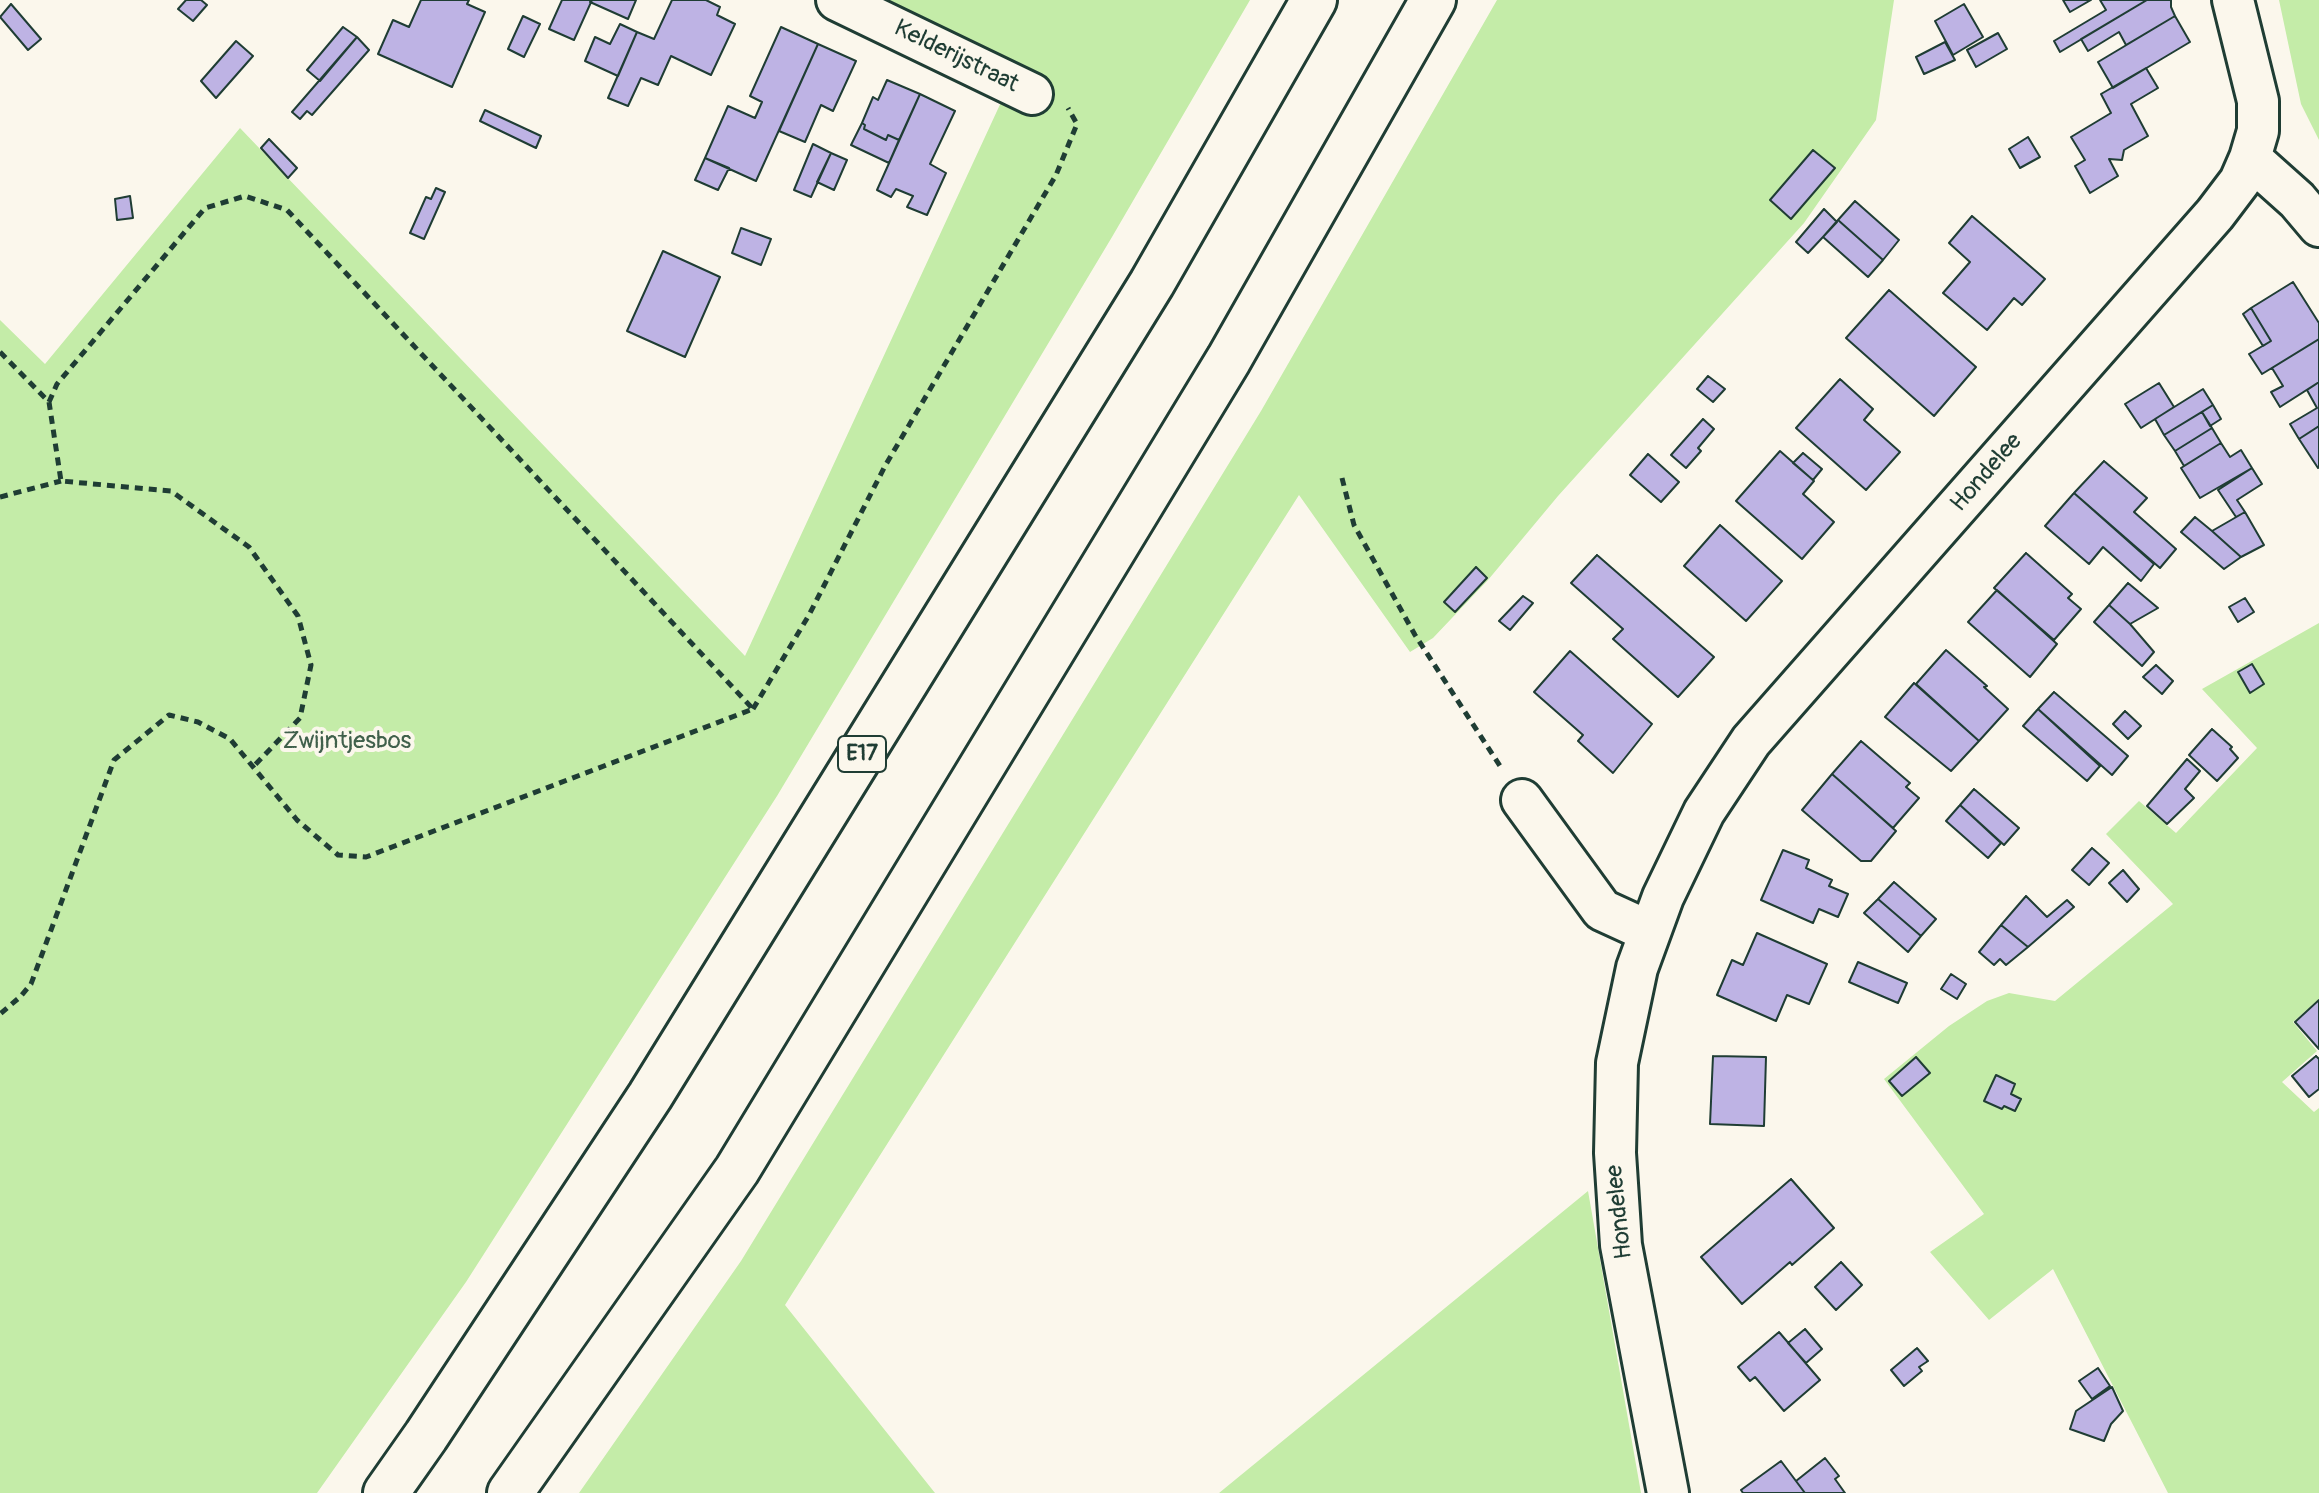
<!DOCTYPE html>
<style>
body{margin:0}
canvas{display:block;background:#fbf7ec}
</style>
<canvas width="2319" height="1493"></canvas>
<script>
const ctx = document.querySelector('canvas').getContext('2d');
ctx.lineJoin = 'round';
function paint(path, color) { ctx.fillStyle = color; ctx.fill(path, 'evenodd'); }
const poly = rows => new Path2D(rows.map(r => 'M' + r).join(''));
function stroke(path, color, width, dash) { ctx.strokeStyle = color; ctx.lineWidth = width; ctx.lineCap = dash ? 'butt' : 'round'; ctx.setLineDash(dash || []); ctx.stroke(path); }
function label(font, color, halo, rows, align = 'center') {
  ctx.font = font + ' Pangolin,sans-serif'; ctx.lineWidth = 8; ctx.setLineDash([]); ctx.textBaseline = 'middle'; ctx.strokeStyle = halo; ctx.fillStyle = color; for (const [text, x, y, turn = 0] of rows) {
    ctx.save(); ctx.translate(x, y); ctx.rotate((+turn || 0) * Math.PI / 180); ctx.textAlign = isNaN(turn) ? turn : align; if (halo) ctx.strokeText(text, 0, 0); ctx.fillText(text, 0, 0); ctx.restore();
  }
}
paint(poly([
 [883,0,1250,0,1112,237,777,796,466,1282,317,1493,0,1493,0,320,45,364,240,128,745,656,1003,98,1023,68],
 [1497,0,1894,0,1876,120,1804,223,1558,496,1488,580,1433,638,1410,652,1299,495,785,1305,935,1493,579,1493,741,1261,1261,411],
 [2279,0,2319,0,2319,140,2301,104],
 [2319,623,2319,999,2293,1022,2317,1051,2282,1082,2314,1112,2319,1108,2319,1493,2168,1493,2053,1269,1989,1320,1930,1252,1984,1214,1884,1079,1949,1026,1987,1001,2009,993,2055,1001,2173,904,2106,834,2139,801,2176,833,2257,748,2202,689],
 [1588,1191,1641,1493,1219,1493]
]), '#c4eca8');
const building = poly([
 [186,0,201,0,207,5,193,21,178,9,186,0],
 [421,0,469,0,467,4,485,12,452,87,378,54,393,20,409,27,421,0],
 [562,0,592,0,574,40,549,29,562,0],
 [592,0,636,0,628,19,590,2,592,0],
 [672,0,706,0,720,7,717,15,735,24,711,75,671,56,658,85,641,78,628,106,608,98,637,32,654,39,672,0],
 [2063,0,2091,0,2070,12,2063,0],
 [2100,0,2147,0,2060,52,2054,41,2106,10,2100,0],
 [2147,0,2171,0,2171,7,2175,16,2126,45,2119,32,2088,51,2081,39,2147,0],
 [11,4,41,39,28,50,0,17,11,4],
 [1964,4,1983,37,1953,55,1935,21,1964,4],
 [523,16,540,24,524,57,508,49,523,16],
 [2175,16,2190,42,2113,88,2098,62,2175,16],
 [620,24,637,32,618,76,585,61,595,37,610,44,620,24],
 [343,27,357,37,320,81,307,70,343,27],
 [781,27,818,44,756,181,705,158,728,106,755,118,762,102,750,96,781,27],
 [1998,33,2007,49,1976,67,1967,50,1998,33],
 [357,37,369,50,312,115,307,111,300,119,292,112,357,37],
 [236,41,253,56,216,98,201,81,236,41],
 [1945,42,1955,60,1924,74,1916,57,1945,42],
 [818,44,856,61,833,111,821,105,805,142,779,131,818,44],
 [2146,68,2158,88,2131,104,2148,136,2124,150,2122,160,2109,159,2118,176,2090,193,2075,166,2085,160,2071,137,2111,113,2101,94,2146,68],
 [887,80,920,94,899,140,888,135,886,140,864,129,865,125,862,123,873,97,878,100,887,80],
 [920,94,955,111,930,164,946,173,927,215,907,207,913,196,896,189,891,197,877,190,920,94],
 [485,110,541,136,536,148,480,121,485,110],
 [862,123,865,125,864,129,886,140,888,135,899,140,889,163,851,145,862,123],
 [2028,137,2040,157,2020,168,2009,149,2028,137],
 [269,139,297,168,288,178,261,148,269,139],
 [813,144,831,153,811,197,794,190,813,144],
 [1813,150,1835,168,1791,219,1770,200,1813,150],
 [831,153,847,160,834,190,817,182,831,153],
 [705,158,729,168,718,190,695,180,705,158],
 [436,188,445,192,424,239,410,233,426,197,431,199,436,188],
 [130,196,133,218,117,220,115,199,130,196],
 [1855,201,1899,240,1883,260,1838,220,1855,201],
 [1824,209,1837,222,1808,253,1796,242,1824,209],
 [1972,216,2045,279,2022,305,2014,298,1987,330,1943,293,1970,262,1949,243,1972,216],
 [1838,220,1883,260,1868,277,1823,237,1838,220],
 [741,228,771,239,761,265,732,253,741,228],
 [663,251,720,277,685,357,627,331,663,251],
 [2293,282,2319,323,2319,339,2262,374,2249,354,2271,341,2251,308,2293,282],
 [1889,290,1976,367,1934,416,1846,338,1889,290],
 [2251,308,2271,341,2263,346,2243,314,2251,308],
 [2319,339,2319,382,2280,407,2271,392,2283,386,2272,368,2319,339],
 [1708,376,1725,389,1713,402,1697,389,1708,376],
 [1840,379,1873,409,1864,420,1900,452,1866,490,1796,428,1840,379],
 [2319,382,2319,426,2299,439,2290,424,2317,408,2307,390,2319,382],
 [2159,383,2174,407,2141,428,2125,404,2159,383],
 [2203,389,2213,405,2164,435,2155,419,2203,389],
 [2213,405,2221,419,2210,426,2202,412,2213,405],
 [2202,412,2212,428,2175,451,2164,435,2202,412],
 [1703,419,1714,429,1698,448,1701,451,1686,468,1671,455,1703,419],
 [2319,426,2319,467,2318,468,2299,439,2319,426],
 [2212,428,2221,443,2184,466,2175,451,2212,428],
 [2221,443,2230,457,2241,450,2252,468,2200,498,2181,468,2221,443],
 [1780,451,1814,481,1803,494,1834,522,1802,559,1736,501,1780,451],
 [1803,453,1822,469,1813,480,1793,463,1803,453],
 [1648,454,1679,482,1661,502,1630,475,1648,454],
 [2104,461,2147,498,2134,512,2176,549,2160,568,2074,493,2104,461],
 [2252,468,2262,484,2237,500,2245,512,2236,517,2218,490,2252,468],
 [2074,493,2154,564,2141,581,2103,547,2089,564,2045,526,2074,493],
 [2245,512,2264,545,2241,557,2212,531,2245,512],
 [2195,517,2212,531,2241,557,2224,569,2181,532,2195,517],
 [1720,525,1782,581,1746,621,1684,566,1720,525],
 [2026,553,2072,594,2068,598,2081,609,2054,640,1994,588,2026,553],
 [1597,555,1714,657,1678,697,1613,639,1623,629,1571,583,1597,555],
 [1476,567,1487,578,1455,612,1444,602,1476,567],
 [2128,583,2158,608,2130,624,2109,605,2128,583],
 [1997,590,2057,644,2030,677,1968,622,1997,590],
 [1523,596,1533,603,1510,630,1499,621,1523,596],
 [2245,598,2254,612,2238,622,2229,607,2245,598],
 [2109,605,2130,624,2154,652,2142,666,2094,622,2109,605],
 [1946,650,1987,686,1984,687,2008,709,1979,741,1916,684,1946,650],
 [1570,651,1652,724,1613,773,1578,741,1583,735,1534,692,1570,651],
 [2252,664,2264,684,2250,693,2238,672,2252,664],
 [2156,665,2173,681,2162,694,2143,677,2156,665],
 [1914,683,1979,741,1951,771,1885,717,1914,683],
 [2054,692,2128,756,2112,775,2038,709,2054,692],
 [2038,709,2100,766,2087,781,2023,726,2038,709],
 [2125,711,2141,726,2128,739,2113,724,2125,711],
 [2212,729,2232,747,2230,749,2238,758,2217,781,2189,755,2212,729],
 [1861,741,1910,783,1906,787,1919,798,1893,828,1832,774,1861,741],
 [2187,759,2200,771,2185,789,2194,798,2167,824,2147,806,2187,759],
 [1832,774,1896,831,1871,861,1861,861,1802,810,1832,774],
 [1974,789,2019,828,2004,845,1960,805,1974,789],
 [1960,805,2001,843,1988,858,1946,821,1960,805],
 [2092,848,2109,863,2089,885,2072,870,2092,848],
 [1783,850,1809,860,1806,868,1832,880,1829,886,1848,894,1838,917,1819,909,1813,923,1761,900,1783,850],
 [2123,870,2139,889,2127,902,2109,883,2123,870],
 [1894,882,1936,919,1921,936,1878,899,1894,882],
 [2026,896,2047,917,2067,900,2074,907,2028,947,2001,925,2026,896],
 [1878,899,1921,936,1908,952,1864,913,1878,899],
 [2001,925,2028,947,2006,965,2000,959,1994,965,1979,952,2001,925],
 [1757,933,1827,964,1809,1004,1787,995,1776,1021,1717,995,1732,960,1743,965,1757,933],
 [1858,962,1907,983,1898,1003,1849,982,1858,962],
 [1951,974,1966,984,1957,999,1941,989,1951,974],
 [2319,1000,2319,1049,2295,1022,2319,1000],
 [1713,1056,1766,1057,1764,1126,1710,1124,1713,1056],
 [2316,1056,2319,1059,2319,1089,2309,1097,2292,1076,2316,1056],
 [1916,1057,1930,1073,1902,1096,1889,1081,1916,1057],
 [1996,1075,2015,1084,2011,1094,2021,1099,2015,1111,2004,1106,2002,1109,1984,1101,1996,1075],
 [1791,1179,1834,1228,1792,1265,1790,1262,1742,1304,1701,1257,1791,1179],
 [1841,1262,1862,1285,1836,1310,1815,1287,1841,1262],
 [1805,1329,1822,1349,1806,1363,1788,1343,1805,1329],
 [1779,1332,1820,1380,1784,1411,1755,1377,1750,1381,1738,1367,1779,1332],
 [1917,1348,1928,1361,1919,1367,1922,1371,1904,1386,1891,1370,1917,1348],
 [2098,1368,2110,1386,2092,1399,2079,1381,2098,1368],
 [2112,1387,2123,1411,2111,1424,2104,1441,2070,1429,2076,1411,2112,1387],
 [1825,1458,1839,1476,1835,1479,1845,1493,1805,1493,1796,1481,1825,1458],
 [1781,1461,1805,1493,1743,1493,1741,1490,1781,1461]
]);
paint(building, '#beb3e4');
stroke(building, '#1f3d34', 2);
const street = poly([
 [837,0,1032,94],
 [2250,158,2297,200,2319,226],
 [1522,800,1602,910,1650,932],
 [1668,1493,1621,1245,1615,1153,1617,1063,1637,968,1663,897,1704,812,1751,741,2215,214,2240,181,2250,158,2258,131,2258,101,2233,0]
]);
const highway = poly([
 [386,1493,426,1436,650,1096,1152,283,1314,0],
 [510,1493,737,1170,1229,359,1433,0]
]);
stroke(street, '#1f3d34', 46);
stroke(highway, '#1f3d34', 50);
stroke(poly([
 [0,352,49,402,57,384,205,208,245,196,287,210,753,709,366,857,338,855,297,820,230,739,198,722,169,715,114,760,31,984,20,997,0,1014],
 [49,402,61,481,171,491,249,547,298,616,311,665,300,718,253,767],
 [1342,478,1354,525,1415,635,1502,769],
 [0,497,61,481],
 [753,709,809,615,885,466,1056,175,1077,124,1068,108]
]), '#1f3d34', 5, [8, 6]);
stroke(street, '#fbf7ec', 40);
stroke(highway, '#fbf7ec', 44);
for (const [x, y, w] of [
 [862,754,48]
]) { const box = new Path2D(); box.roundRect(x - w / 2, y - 18, w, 36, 6); ctx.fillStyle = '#fbf7ec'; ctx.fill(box); stroke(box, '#1f3d34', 2); }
label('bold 22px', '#1f3d34', null, [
 ["E17",862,754]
]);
label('24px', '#1f3d34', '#fbf7ec', [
 ["Kelderijstraat",956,57,26],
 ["Hondelee",1987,473,-49],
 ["Hondelee",1620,1212,-96]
]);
label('24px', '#40604b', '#fbf7ec', [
 ["Zwijntjesbos",347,742]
]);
</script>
